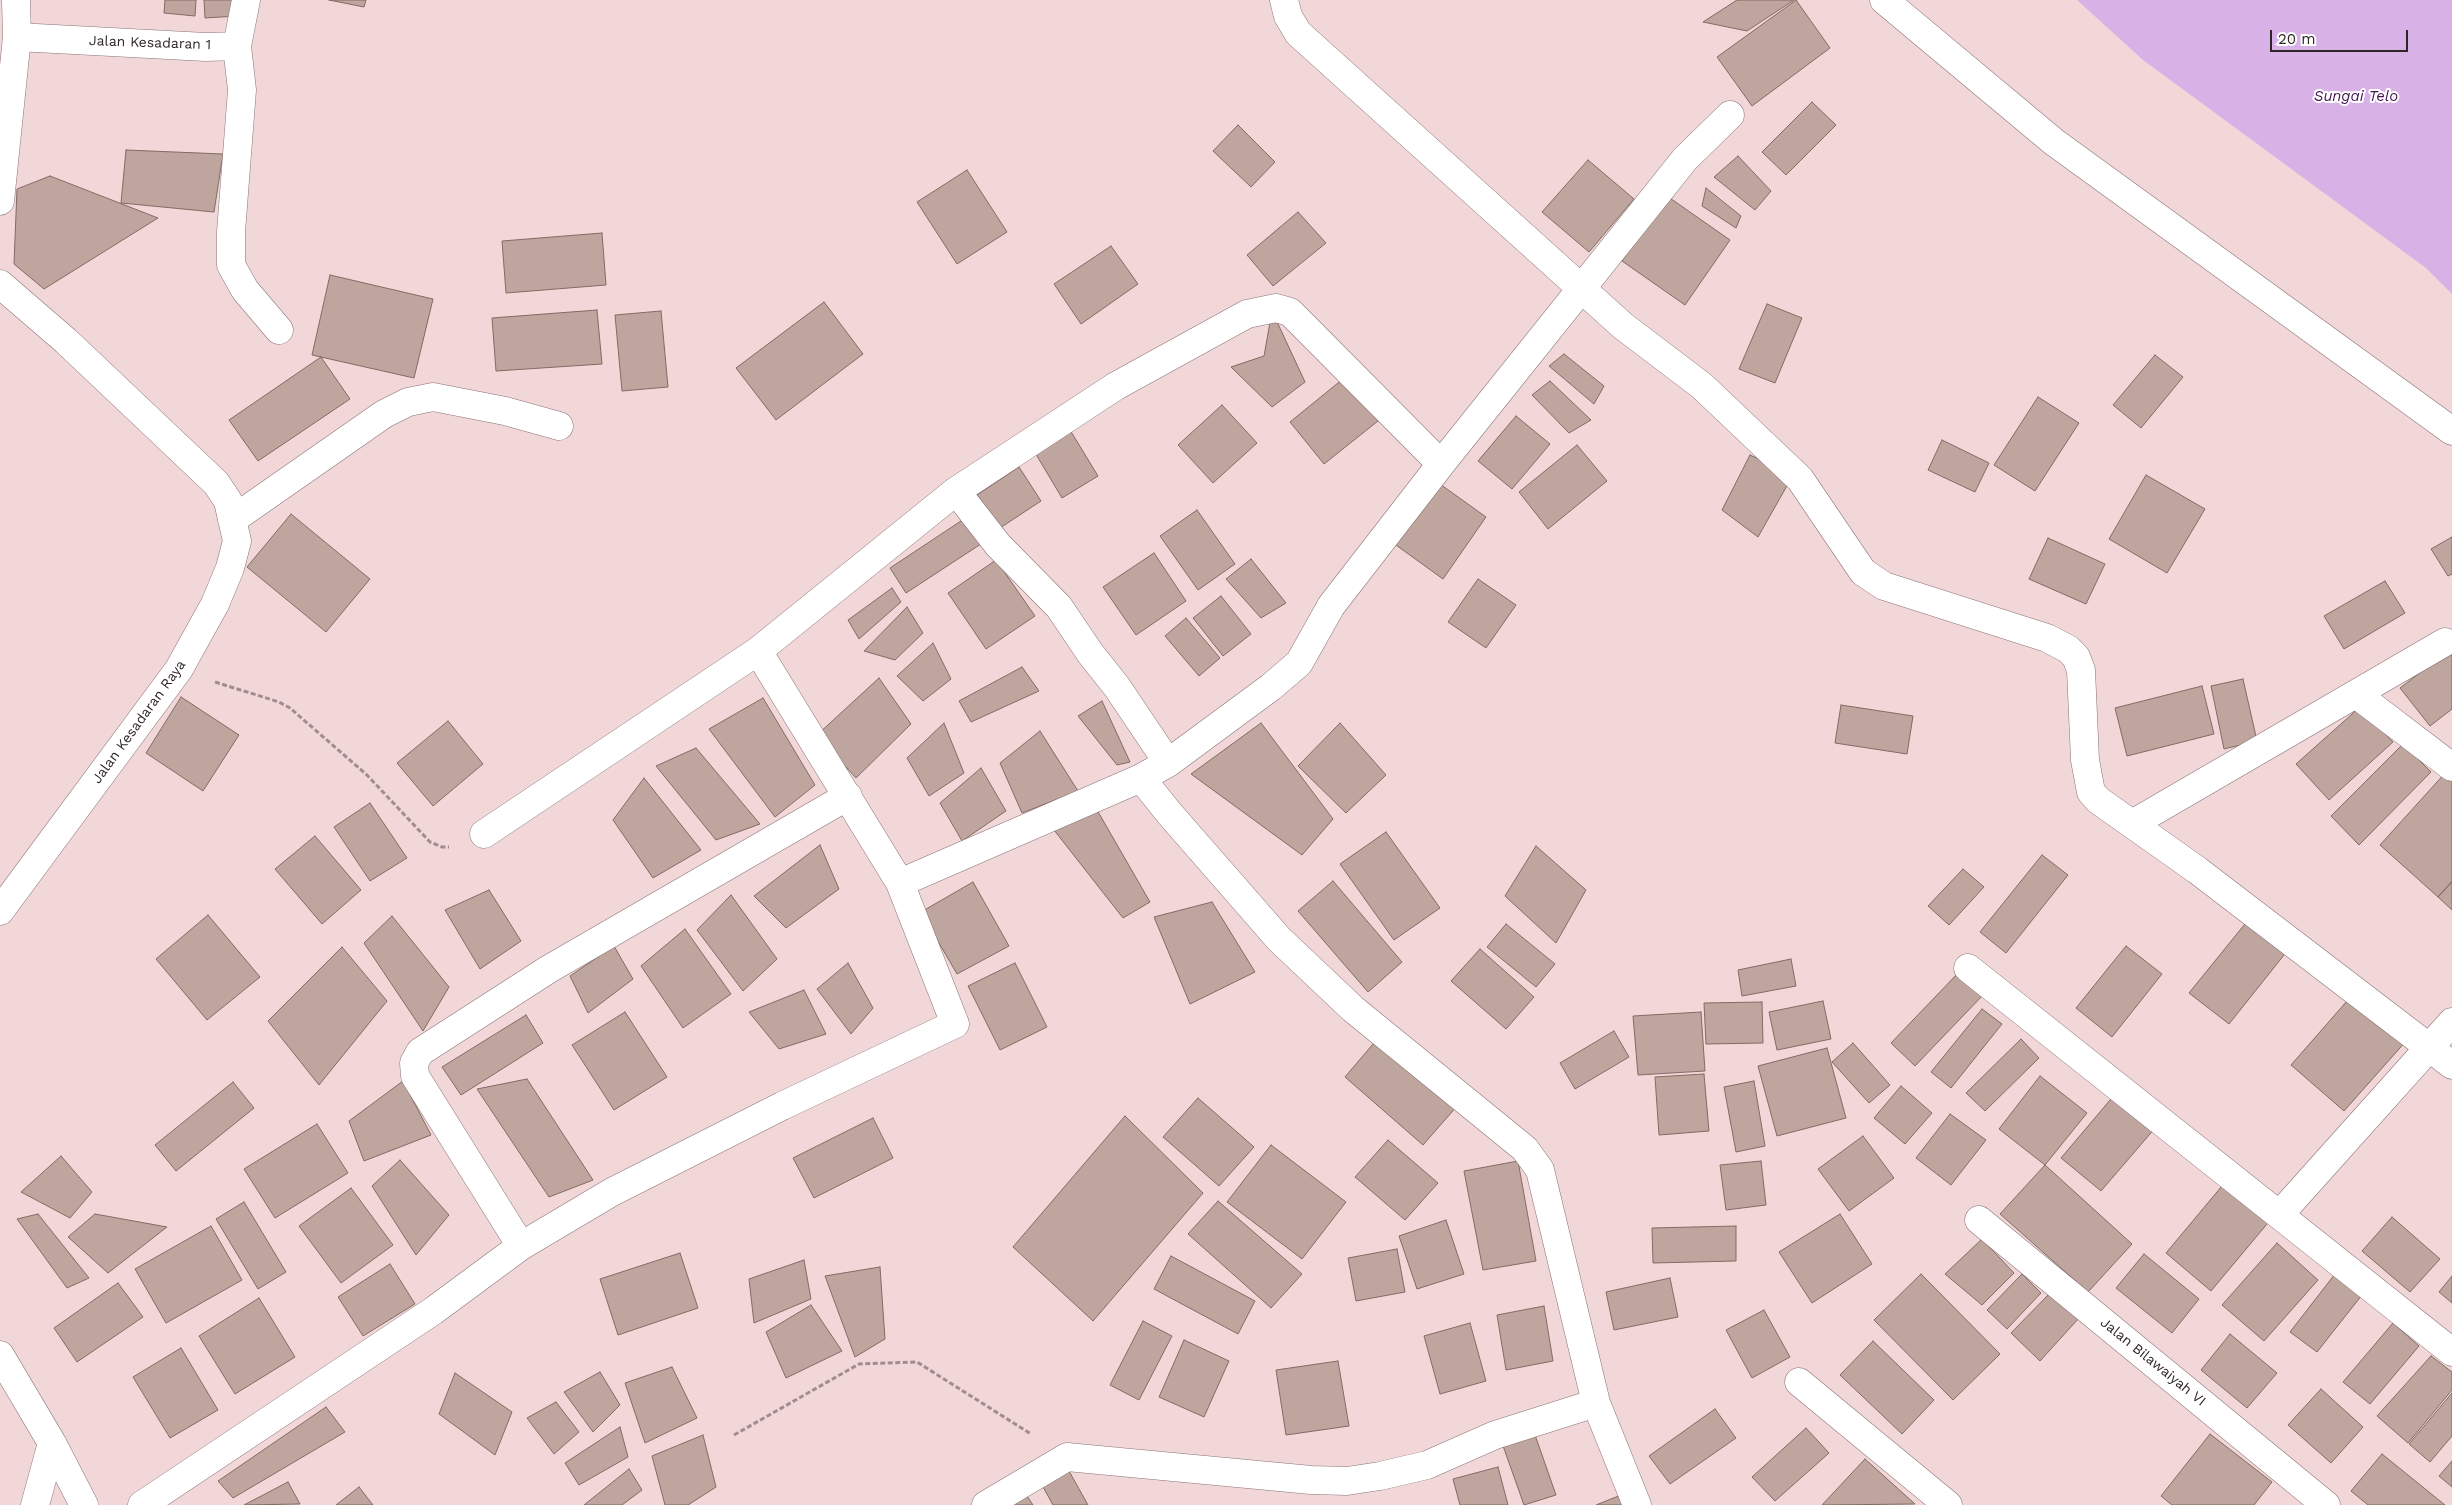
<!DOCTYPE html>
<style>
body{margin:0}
#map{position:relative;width:2452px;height:1505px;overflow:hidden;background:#f2d7d9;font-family:"Work Sans",sans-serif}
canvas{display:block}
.scale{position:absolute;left:2270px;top:30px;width:138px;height:22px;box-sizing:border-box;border:2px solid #2f2526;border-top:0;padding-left:6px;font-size:15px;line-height:18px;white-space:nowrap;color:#2f2526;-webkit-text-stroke:4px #fff;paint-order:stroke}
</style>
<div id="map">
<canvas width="2452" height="1505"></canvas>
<div class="scale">20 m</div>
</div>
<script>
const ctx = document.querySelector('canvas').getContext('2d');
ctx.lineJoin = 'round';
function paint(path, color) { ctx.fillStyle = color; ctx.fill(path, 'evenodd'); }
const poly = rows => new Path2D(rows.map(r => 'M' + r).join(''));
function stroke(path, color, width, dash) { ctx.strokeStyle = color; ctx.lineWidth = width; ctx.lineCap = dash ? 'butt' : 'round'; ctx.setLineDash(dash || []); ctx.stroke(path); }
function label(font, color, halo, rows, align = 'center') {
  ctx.font = font + ' "Work Sans",sans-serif'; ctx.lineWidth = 4; ctx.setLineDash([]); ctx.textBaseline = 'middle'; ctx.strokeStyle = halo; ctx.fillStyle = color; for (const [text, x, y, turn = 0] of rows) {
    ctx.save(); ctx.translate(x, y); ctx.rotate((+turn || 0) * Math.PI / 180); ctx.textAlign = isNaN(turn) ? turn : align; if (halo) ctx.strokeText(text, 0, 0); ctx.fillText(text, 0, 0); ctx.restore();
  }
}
paint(poly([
 [2077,0,2452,0,2452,294,2426,268,2143,60]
]), '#d8b1e7');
const building = poly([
 [165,0,196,0,195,16,164,13,165,0],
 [204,0,238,0,238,16,205,18,204,0],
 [329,0,366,0,364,7,329,0],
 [1737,0,1794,0,1747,31,1703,22,1737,0],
 [1796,0,1830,48,1752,106,1717,57,1796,0],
 [1812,102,1836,125,1786,175,1762,152,1812,102],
 [1238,125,1275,162,1251,187,1213,151,1238,125],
 [126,150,223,154,214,212,121,203,126,150],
 [1738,156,1771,191,1755,210,1714,177,1738,156],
 [1588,160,1634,199,1589,252,1542,212,1588,160],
 [967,170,1007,232,957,264,917,202,967,170],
 [50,176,158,218,44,289,14,264,17,189,50,176],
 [1706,188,1741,216,1736,228,1702,206,1706,188],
 [1667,196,1730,240,1685,305,1622,261,1667,196],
 [1298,212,1326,243,1273,286,1247,255,1298,212],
 [602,233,606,285,506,293,502,241,602,233],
 [1111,246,1138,284,1081,324,1054,284,1111,246],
 [330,275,433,299,414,378,312,355,330,275],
 [824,302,863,354,776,420,736,368,824,302],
 [1767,304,1802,318,1775,383,1739,369,1767,304],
 [597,310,602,364,496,371,492,318,597,310],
 [661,311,668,387,622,391,615,315,661,311],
 [1272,311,1305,382,1272,407,1231,367,1264,356,1272,311],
 [1564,354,1604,386,1594,404,1549,366,1564,354],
 [2155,355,2183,377,2141,428,2113,405,2155,355],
 [321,357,350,399,258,461,229,420,321,357],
 [1349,374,1383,417,1324,464,1290,422,1349,374],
 [1550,381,1591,420,1569,433,1532,395,1550,381],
 [2038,397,2079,423,2035,491,1994,465,2038,397],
 [1222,405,1257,443,1213,483,1178,445,1222,405],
 [1516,416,1550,444,1512,489,1478,461,1516,416],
 [1070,430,1098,476,1062,498,1034,451,1070,430],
 [1942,440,1989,463,1975,492,1928,470,1942,440],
 [1577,445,1607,481,1548,529,1519,492,1577,445],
 [1750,455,1793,475,1758,537,1722,510,1750,455],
 [1019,467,1041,501,1000,528,977,495,1019,467],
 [2146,475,2205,509,2167,573,2109,539,2146,475],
 [1433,479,1486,517,1443,579,1389,540,1433,479],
 [1197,510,1235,564,1198,590,1160,536,1197,510],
 [291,514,370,579,326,632,247,567,291,514],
 [967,517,984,542,906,593,890,568,967,517],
 [2452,537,2452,574,2448,576,2431,549,2452,537],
 [2048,538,2105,564,2086,604,2029,579,2048,538],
 [1154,553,1186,601,1136,635,1103,587,1154,553],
 [1251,559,1286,603,1261,618,1226,579,1251,559],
 [996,560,1035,616,986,649,948,593,996,560],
 [1478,579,1516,605,1486,648,1448,622,1478,579],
 [2385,581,2405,613,2344,649,2324,616,2385,581],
 [892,588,901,602,859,639,848,620,892,588],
 [1221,596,1251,634,1223,656,1193,618,1221,596],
 [907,607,923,633,895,660,864,651,907,607],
 [1186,618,1220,658,1199,676,1165,636,1186,618],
 [933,643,951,679,923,701,897,676,933,643],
 [2452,648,2452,709,2430,726,2400,688,2452,648],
 [1022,667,1039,691,971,722,959,701,1022,667],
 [879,678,911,724,856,778,817,735,879,678],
 [2243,679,2257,741,2224,749,2211,686,2243,679],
 [2202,686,2214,734,2127,756,2115,708,2202,686],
 [181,697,239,735,203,791,146,753,181,697],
 [763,698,815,785,775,817,709,729,763,698],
 [1102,701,1130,762,1117,765,1078,716,1102,701],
 [1841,705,1913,716,1907,754,1835,743,1841,705],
 [2360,707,2393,742,2329,800,2296,764,2360,707],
 [448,721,483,764,433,806,397,763,448,721],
 [944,723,964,773,929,796,907,758,944,723],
 [1261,723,1333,819,1302,855,1191,774,1261,723],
 [1340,723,1386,775,1346,813,1298,766,1340,723],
 [1040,731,1078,791,1022,813,1000,763,1040,731],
 [2403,744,2431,772,2359,845,2331,816,2403,744],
 [696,748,760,824,716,840,656,766,696,748],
 [981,768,1006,811,962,841,940,803,981,768],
 [2447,771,2452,775,2452,881,2438,897,2380,845,2447,771],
 [644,778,701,850,653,878,613,820,644,778],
 [370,803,407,858,370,881,334,827,370,803],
 [1097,810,1150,902,1123,918,1054,830,1097,810],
 [1386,832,1440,908,1394,940,1340,864,1386,832],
 [315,836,361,890,322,924,275,869,315,836],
 [820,845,839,889,786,928,754,896,820,845],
 [1536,846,1586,890,1556,943,1505,896,1536,846],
 [2042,855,2068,875,2006,953,1980,932,2042,855],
 [1963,869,1984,887,1949,925,1928,906,1963,869],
 [1333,881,1402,962,1368,992,1298,911,1333,881],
 [973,882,1009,946,957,974,921,912,973,882],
 [2452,882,2452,910,2438,897,2452,882],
 [489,890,521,941,480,969,445,910,489,890],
 [731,895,777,959,743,991,697,930,731,895],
 [1212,902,1255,972,1190,1004,1154,917,1212,902],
 [208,915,260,977,207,1020,156,959,208,915],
 [392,916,449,987,423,1031,364,943,392,916],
 [2249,919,2288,950,2229,1024,2189,993,2249,919],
 [1506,924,1555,964,1536,987,1487,947,1506,924],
 [685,929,731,994,683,1028,641,966,685,929],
 [614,946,633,979,588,1013,570,976,614,946],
 [2126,946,2162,974,2112,1037,2076,1008,2126,946],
 [342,947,387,1001,319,1085,268,1021,342,947],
 [1480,949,1534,997,1506,1029,1451,981,1480,949],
 [1791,959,1796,986,1742,996,1738,970,1791,959],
 [848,963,873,1008,851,1034,817,989,848,963],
 [1015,963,1047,1027,1000,1050,968,986,1015,963],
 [1960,971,1984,994,1915,1066,1891,1043,1960,971],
 [804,990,826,1034,779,1049,749,1012,804,990],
 [2354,993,2407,1040,2344,1111,2291,1065,2354,993],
 [1823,1001,1831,1039,1777,1050,1769,1012,1823,1001],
 [1762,1002,1763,1043,1706,1044,1704,1003,1762,1002],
 [1982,1009,2002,1024,1951,1088,1931,1072,1982,1009],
 [625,1012,667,1077,614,1110,572,1045,625,1012],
 [1701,1012,1705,1071,1638,1075,1633,1016,1701,1012],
 [526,1015,543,1043,461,1095,442,1067,526,1015],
 [1614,1031,1629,1057,1575,1089,1560,1063,1614,1031],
 [1379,1037,1458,1105,1423,1145,1345,1077,1379,1037],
 [2021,1039,2039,1058,1985,1111,1966,1093,2021,1039],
 [1853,1043,1890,1085,1869,1103,1832,1062,1853,1043],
 [1827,1048,1846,1118,1777,1136,1758,1066,1827,1048],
 [1704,1074,1709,1131,1659,1135,1655,1077,1704,1074],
 [2040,1076,2087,1113,2045,1165,1999,1129,2040,1076],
 [527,1079,593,1180,549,1197,477,1089,527,1079],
 [403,1081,431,1135,364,1161,349,1121,403,1081],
 [1754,1081,1765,1146,1736,1152,1724,1087,1754,1081],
 [233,1082,254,1108,176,1171,155,1145,233,1082],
 [1901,1086,1932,1113,1905,1144,1874,1118,1901,1086],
 [2116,1093,2156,1127,2101,1191,2061,1158,2116,1093],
 [1198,1098,1254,1147,1219,1186,1163,1137,1198,1098],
 [1950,1114,1986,1140,1951,1185,1916,1158,1950,1114],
 [1125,1116,1203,1193,1093,1321,1013,1247,1125,1116],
 [873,1118,893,1158,814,1198,793,1158,873,1118],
 [317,1124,348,1173,275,1218,244,1169,317,1124],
 [1863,1136,1894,1178,1849,1211,1818,1169,1863,1136],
 [1388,1140,1438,1183,1405,1220,1355,1177,1388,1140],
 [1271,1145,1346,1202,1302,1259,1227,1202,1271,1145],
 [61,1156,92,1192,70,1218,21,1192,61,1156],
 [400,1160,449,1215,416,1255,372,1186,400,1160],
 [1518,1161,1536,1261,1483,1270,1464,1171,1518,1161],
 [1761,1161,1766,1205,1726,1210,1720,1165,1761,1161],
 [2045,1165,2132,1244,2088,1292,2000,1214,2045,1165],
 [2227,1180,2272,1218,2211,1291,2166,1253,2227,1180],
 [351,1188,393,1245,341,1283,299,1226,351,1188],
 [1218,1201,1302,1274,1271,1308,1188,1234,1218,1201],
 [244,1202,286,1272,258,1289,216,1219,244,1202],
 [38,1214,89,1278,67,1288,17,1219,38,1214],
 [95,1214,167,1227,108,1273,68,1237,95,1214],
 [1840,1214,1872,1264,1812,1303,1779,1252,1840,1214],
 [2392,1217,2440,1259,2410,1292,2362,1251,2392,1217],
 [1446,1220,1464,1274,1417,1289,1399,1236,1446,1220],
 [211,1226,242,1280,166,1323,135,1269,211,1226],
 [1736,1226,1736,1261,1653,1263,1652,1228,1736,1226],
 [1982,1239,2014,1273,1982,1305,1945,1274,1982,1239],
 [2277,1243,2318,1280,2264,1341,2222,1305,2277,1243],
 [1397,1249,1405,1292,1356,1301,1348,1258,1397,1249],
 [680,1253,698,1308,618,1335,600,1279,680,1253],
 [2144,1254,2199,1299,2172,1333,2116,1288,2144,1254],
 [1171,1256,1255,1301,1238,1334,1154,1289,1171,1256],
 [804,1260,811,1299,754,1323,749,1279,804,1260],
 [390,1264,415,1304,363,1336,338,1297,390,1264],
 [880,1267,885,1339,855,1357,825,1276,880,1267],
 [1921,1274,2000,1354,1953,1400,1874,1320,1921,1274],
 [2022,1274,2041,1293,2007,1329,1987,1310,2022,1274],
 [2335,1274,2362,1295,2317,1352,2290,1332,2335,1274],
 [2452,1276,2452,1303,2439,1292,2452,1276],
 [1670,1278,1678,1317,1614,1330,1606,1292,1670,1278],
 [118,1283,143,1317,77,1362,54,1328,118,1283],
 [2051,1292,2079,1318,2040,1361,2011,1333,2051,1292],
 [259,1298,295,1357,235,1394,199,1336,259,1298],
 [811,1305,842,1351,786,1378,766,1332,811,1305],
 [1544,1306,1553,1361,1506,1370,1497,1315,1544,1306],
 [1764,1310,1790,1357,1752,1378,1726,1330,1764,1310],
 [1143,1321,1172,1336,1139,1400,1110,1385,1143,1321],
 [1470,1323,1486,1381,1440,1394,1424,1336,1470,1323],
 [2393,1323,2419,1346,2370,1404,2343,1382,2393,1323],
 [2230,1334,2277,1373,2247,1408,2201,1370,2230,1334],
 [1184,1340,1229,1361,1204,1417,1159,1397,1184,1340],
 [1873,1341,1934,1400,1902,1434,1840,1375,1873,1341],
 [181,1348,218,1410,170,1438,133,1377,181,1348],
 [2431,1356,2452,1372,2452,1390,2408,1443,2377,1416,2431,1356],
 [1338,1361,1349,1426,1286,1435,1276,1370,1338,1361],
 [672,1367,697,1418,645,1443,625,1383,672,1367],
 [600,1372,620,1405,593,1432,564,1392,600,1372],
 [455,1373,512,1412,495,1455,439,1414,455,1373],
 [2321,1389,2363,1427,2331,1463,2288,1425,2321,1389],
 [2452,1393,2452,1436,2430,1462,2409,1444,2452,1393],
 [556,1402,579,1432,554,1454,527,1418,556,1402],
 [326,1407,345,1432,233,1498,218,1481,326,1407],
 [1715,1409,1736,1438,1670,1484,1649,1456,1715,1409],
 [620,1427,628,1457,579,1485,565,1463,620,1427],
 [1806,1428,1829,1453,1775,1501,1752,1477,1806,1428],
 [1534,1432,1556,1495,1524,1505,1502,1443,1534,1432],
 [2210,1434,2272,1482,2254,1505,2172,1505,2161,1496,2210,1434],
 [703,1435,716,1487,688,1505,665,1505,652,1456,703,1435],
 [2382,1454,2445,1505,2368,1505,2351,1491,2382,1454],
 [1865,1459,1915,1504,1822,1505,1865,1459],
 [2452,1461,2452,1487,2439,1476,2452,1461],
 [1498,1467,1508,1505,1460,1505,1453,1479,1498,1467],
 [629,1469,642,1490,622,1505,584,1505,629,1469],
 [1069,1471,1088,1505,1053,1505,1042,1485,1069,1471],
 [288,1482,300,1504,244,1505,288,1482],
 [359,1487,373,1505,336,1505,359,1487],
 [1025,1493,1033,1505,1006,1505,1025,1493],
 [1626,1493,1631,1505,1596,1505,1626,1493]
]);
paint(building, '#bea59e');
stroke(building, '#816b64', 1);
const minor = poly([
 [1284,0,1288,16,1298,33,1623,326,1702,386,1800,479,1863,572,1884,586,2047,638,2068,649,2076,657,2081,670,2085,760,2091,792,2098,800,2197,870,2452,1065],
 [1884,0,2054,142,2452,431],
 [17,37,206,47,237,46,246,0],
 [237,46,242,90,231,232,231,265,245,290,279,330],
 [0,201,17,37,16,0],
 [0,284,66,341,216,483,228,501,237,541,230,568,215,604,179,669,0,911],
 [956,491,998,545,1059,607,1090,653,1117,687,1168,763],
 [232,520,384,414,408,402,433,397,505,411,559,426],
 [2356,694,2452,767],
 [1141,778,1169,813,1279,939,1353,1009,1525,1149,1540,1170,1596,1403,1637,1505],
 [2132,824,2445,642],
 [484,834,758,651,956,491,1116,386,1247,314,1276,308,1290,312,1441,464],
 [900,883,1141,778,1168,763,1271,687,1299,663,1331,606,1441,464,1685,159,1730,115],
 [1968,968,2452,1352],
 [2280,1214,2452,1022],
 [1979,1220,2326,1505],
 [521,1246,415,1076,414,1063,420,1052,549,969,848,796],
 [0,1355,52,1443,84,1505],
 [1799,1382,1948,1505],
 [35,1505,52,1443],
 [142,1505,433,1311,521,1246,612,1192,782,1106,955,1024,900,883,758,651],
 [986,1505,1067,1457,1311,1480,1347,1481,1380,1476,1427,1465,1495,1435,1596,1403]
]);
stroke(minor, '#8b7376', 29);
stroke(poly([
 [215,682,279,702,290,708,367,775,430,842,442,847,449,847],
 [734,1435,859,1364,917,1362,1031,1434]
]), '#a18d8e', 3, [5, 2.5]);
stroke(minor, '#fff', 28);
label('14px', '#2f2526', '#fff', [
 ["Jalan Kesadaran 1",150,43,2],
 ["Jalan Kesadaran Raya",139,722,-54],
 ["Jalan Bilawaiyah VI",2153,1362,39]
]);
label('italic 15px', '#431352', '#fff', [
 ["Sungai Telo",2356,97]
]);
</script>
